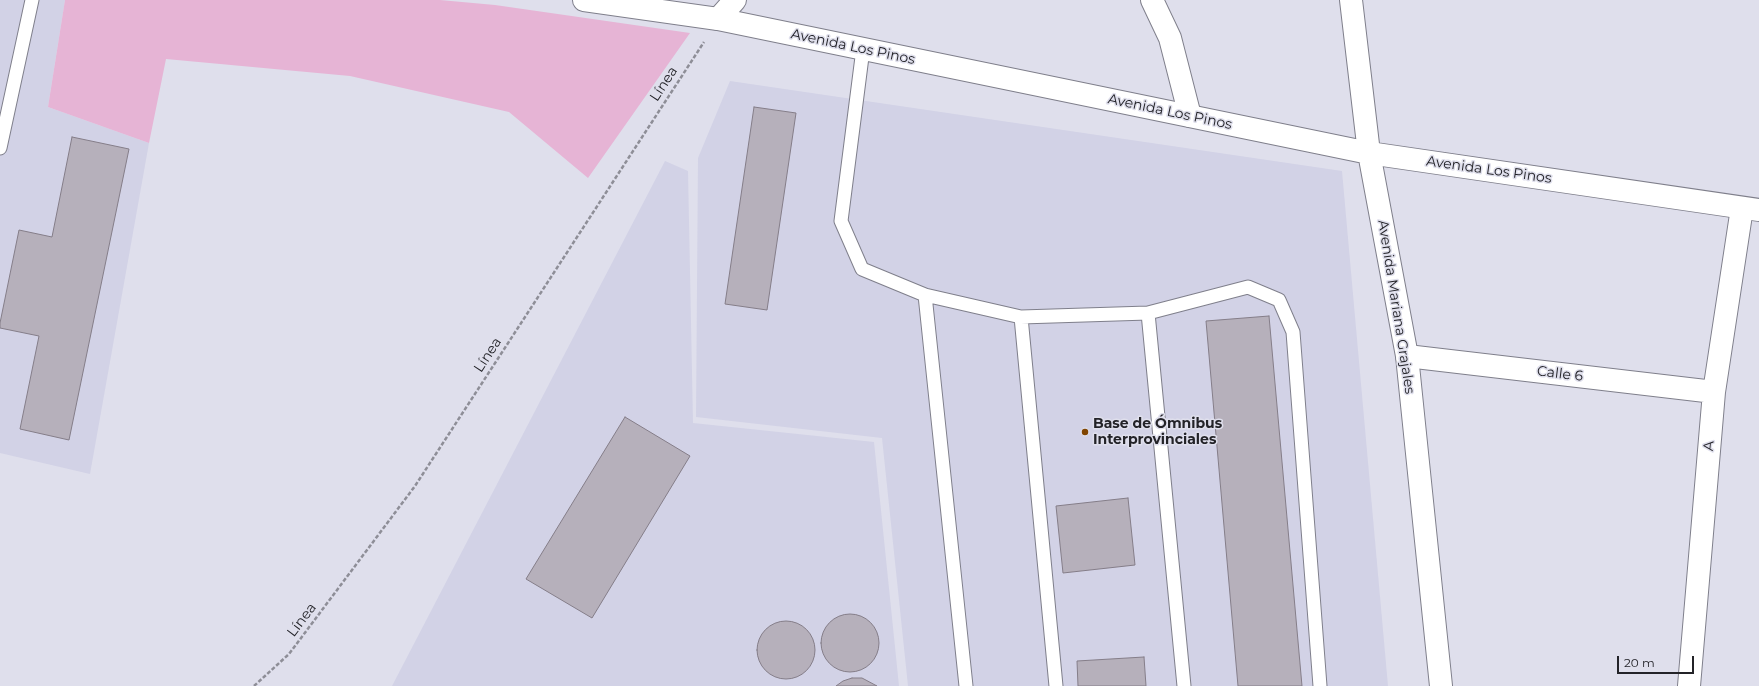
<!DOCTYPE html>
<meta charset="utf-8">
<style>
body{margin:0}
#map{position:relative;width:1759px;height:686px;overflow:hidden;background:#dfdfec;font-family:Montserrat,sans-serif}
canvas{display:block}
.scale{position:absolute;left:1617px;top:656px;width:77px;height:18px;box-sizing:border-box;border:2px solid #232328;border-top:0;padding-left:5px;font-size:12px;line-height:14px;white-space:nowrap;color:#232328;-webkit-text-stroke:3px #dfdfec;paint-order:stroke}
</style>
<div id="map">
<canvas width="1759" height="686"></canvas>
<div class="scale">20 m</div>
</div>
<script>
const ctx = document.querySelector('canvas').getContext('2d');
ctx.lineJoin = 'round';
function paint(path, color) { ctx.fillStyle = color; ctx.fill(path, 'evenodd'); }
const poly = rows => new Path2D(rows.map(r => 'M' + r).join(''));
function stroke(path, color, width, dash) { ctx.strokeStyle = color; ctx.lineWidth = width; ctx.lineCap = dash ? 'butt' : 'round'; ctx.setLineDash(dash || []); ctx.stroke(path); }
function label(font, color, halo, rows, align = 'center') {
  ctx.font = font + ' Montserrat,sans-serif'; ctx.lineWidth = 3; ctx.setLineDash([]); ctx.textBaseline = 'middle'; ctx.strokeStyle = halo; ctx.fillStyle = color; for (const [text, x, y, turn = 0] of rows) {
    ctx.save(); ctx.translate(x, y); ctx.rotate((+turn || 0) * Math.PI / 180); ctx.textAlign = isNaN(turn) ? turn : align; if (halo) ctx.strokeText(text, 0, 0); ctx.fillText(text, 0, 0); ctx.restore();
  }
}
paint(poly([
 [0,0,65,0,48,107,149,143,90,474,0,453],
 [730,81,1342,171,1388,686,908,686,882,438,696,417,698,158],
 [665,161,688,171,693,423,874,442,899,686,392,686]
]), '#d2d2e6');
paint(poly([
 [65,0,440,0,495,5,690,33,588,178,509,112,350,76,166,59,149,143,48,107]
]), '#e6b4d5');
const building = poly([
 [754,107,796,113,767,310,725,304,754,107],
 [72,137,129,149,69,440,20,429,39,336,0,328,0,323,19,230,52,237,72,137],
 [1269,316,1302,686,1238,686,1206,321,1269,316],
 [625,417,690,456,592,618,526,579,625,417],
 [1128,498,1135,565,1063,573,1056,506,1128,498],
 '821 643a29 29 0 1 1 58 0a29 29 0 1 1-58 0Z',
 '757 650a29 29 0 1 1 58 0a29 29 0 1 1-58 0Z',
 [1144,657,1146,686,1078,686,1077,661,1144,657],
 [852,678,862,678,877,686,836,686,843,681,852,678]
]);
paint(building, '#b6b0bb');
stroke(building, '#857e89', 1);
const lane = poly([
 [863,49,841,221,862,269,925,295,966,686],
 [0,148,32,0],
 [925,295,1021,317,1148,313,1248,287,1279,300,1293,332,1320,686],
 [1148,313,1184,686],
 [1021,317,1056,686]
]);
const street = poly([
 [1152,0,1170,38,1190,116],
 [718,19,735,0],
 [1407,356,1714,392],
 [1689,686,1714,392,1742,208]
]);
const secondary = poly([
 [584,0,718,19,1369,153,1759,210],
 [1351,0,1369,153,1407,356,1441,686]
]);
stroke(lane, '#7f7f8b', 15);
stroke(street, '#7f7f8b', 24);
stroke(secondary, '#7f7f8b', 24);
stroke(poly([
 [254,686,289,654,415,486,704,42]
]), '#8e8e97', 2.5, [4, 2]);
stroke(lane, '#fff', 13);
stroke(street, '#fff', 22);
stroke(secondary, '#fff', 22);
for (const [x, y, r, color] of [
 [1085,432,4,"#804400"]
]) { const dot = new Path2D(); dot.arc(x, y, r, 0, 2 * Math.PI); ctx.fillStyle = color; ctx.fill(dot); stroke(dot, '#dfdfec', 1.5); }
label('14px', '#232328', '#dfdfec', [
 ["Avenida Los Pinos",853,47,12],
 ["Línea",664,84,-57],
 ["Avenida Los Pinos",1170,112,12],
 ["Avenida Los Pinos",1489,170,8],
 ["Avenida Mariana Grajales",1396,307,81],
 ["Línea",488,355,-57],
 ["Calle 6",1560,374,7],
 ["A",1709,446,-85],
 ["Línea",302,620,-53]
]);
label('bold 14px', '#232328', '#dfdfec', [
 ["Base de Ómnibus",1093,424],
 ["Interprovinciales",1093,440]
], 'left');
</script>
